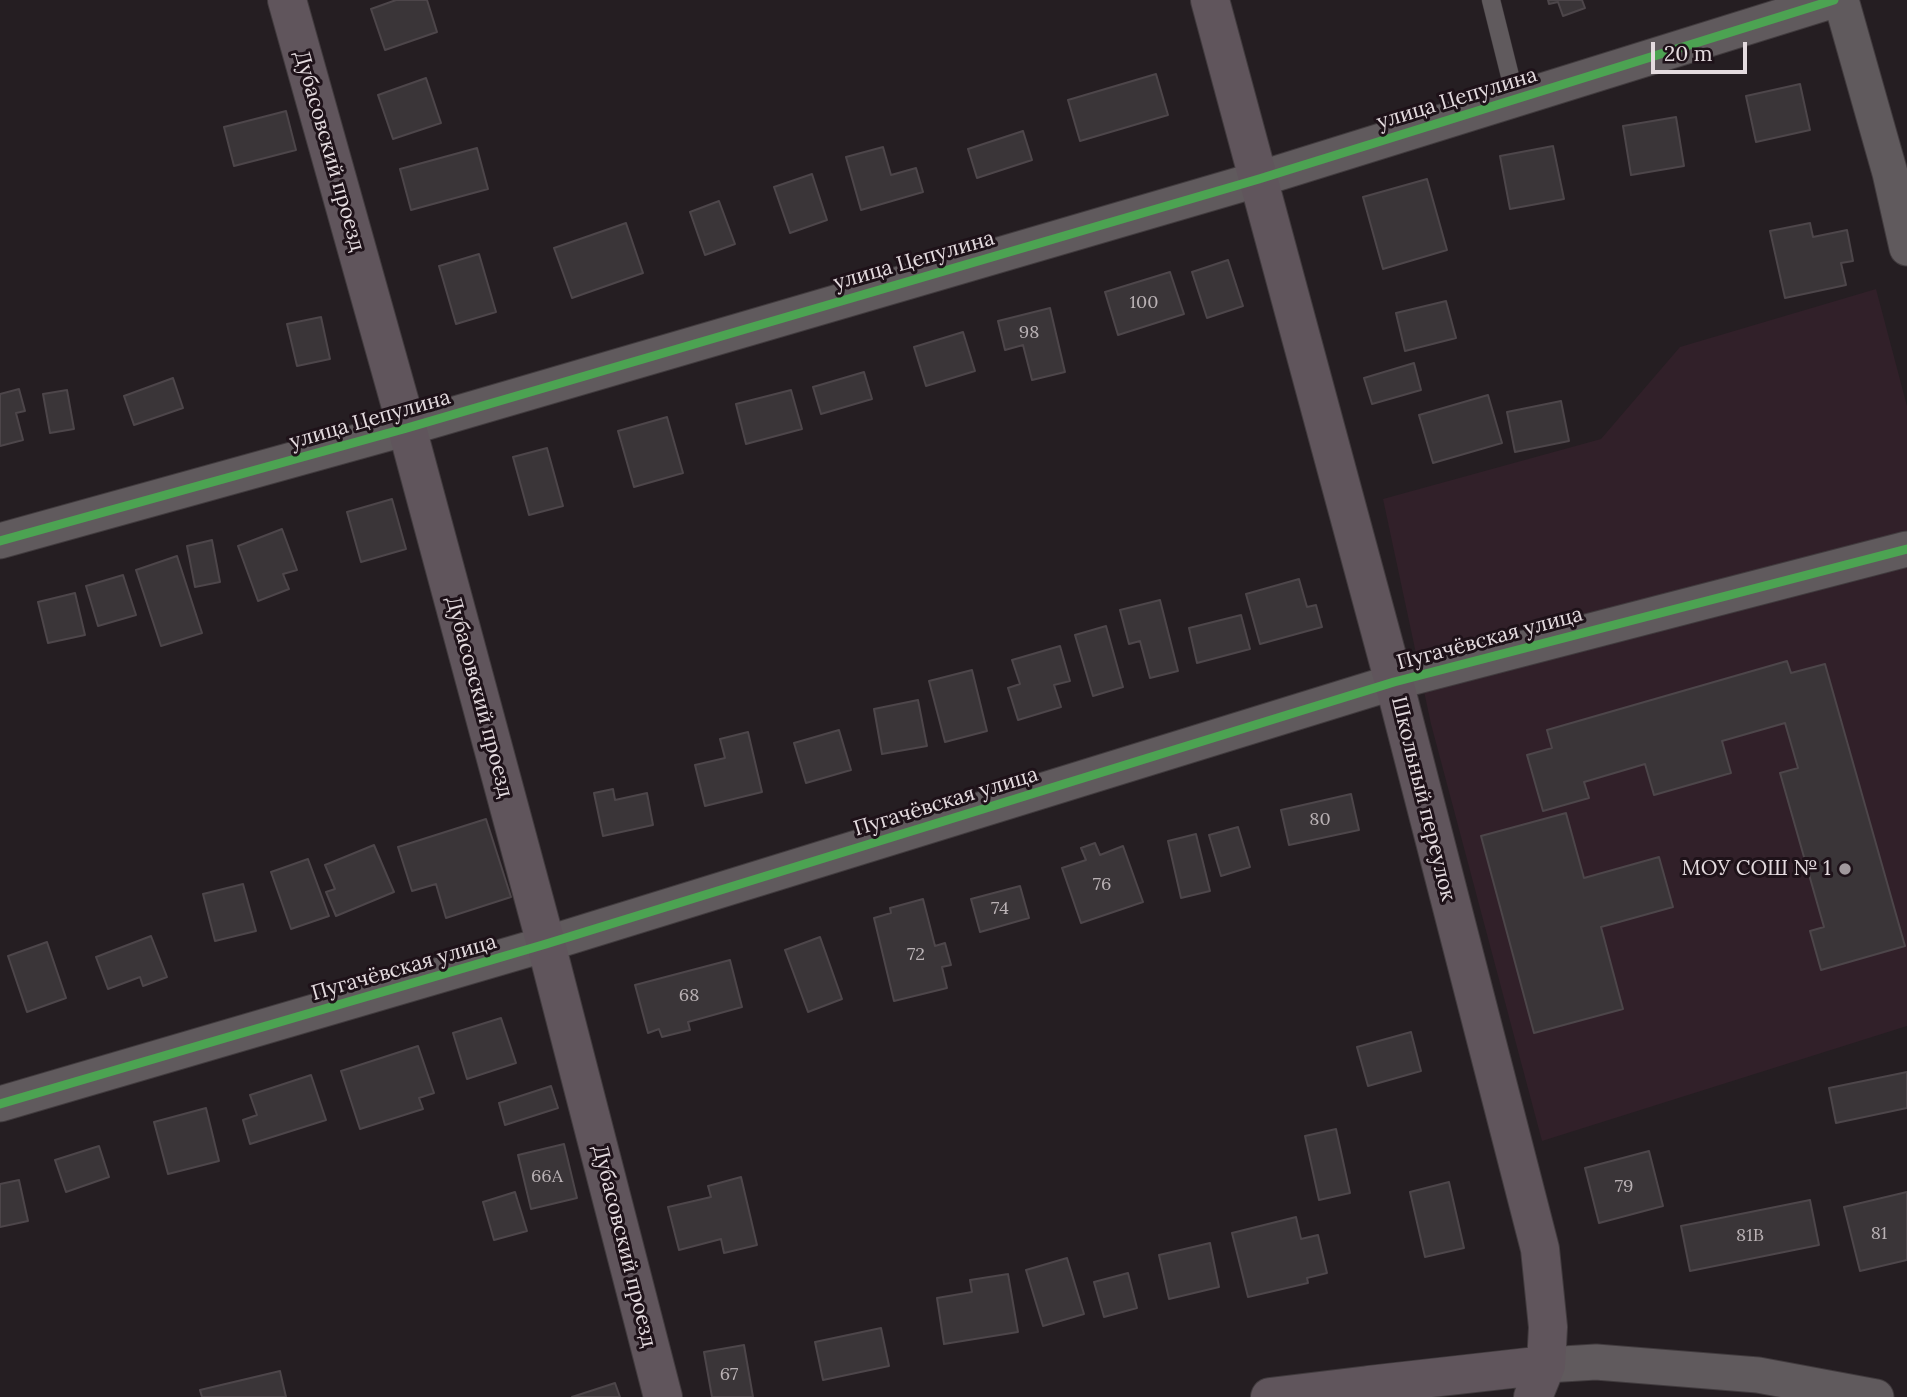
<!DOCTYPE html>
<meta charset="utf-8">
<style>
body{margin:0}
#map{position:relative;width:1907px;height:1397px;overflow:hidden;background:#251e22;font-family:Lora,serif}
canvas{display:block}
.scale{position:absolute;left:1651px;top:42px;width:96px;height:32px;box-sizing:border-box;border:4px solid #e4dbdf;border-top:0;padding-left:9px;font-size:21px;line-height:24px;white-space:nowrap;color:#e4dbdf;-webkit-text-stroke:5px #1e1219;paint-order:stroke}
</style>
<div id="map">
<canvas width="1907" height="1397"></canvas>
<div class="scale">20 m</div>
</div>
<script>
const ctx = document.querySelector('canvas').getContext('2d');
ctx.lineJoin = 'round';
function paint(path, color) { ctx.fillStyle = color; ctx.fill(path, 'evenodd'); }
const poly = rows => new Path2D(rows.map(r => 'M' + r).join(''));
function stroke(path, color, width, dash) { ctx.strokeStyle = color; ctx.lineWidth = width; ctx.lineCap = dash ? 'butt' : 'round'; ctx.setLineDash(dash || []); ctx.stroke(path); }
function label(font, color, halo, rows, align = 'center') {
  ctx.font = font + ' Lora,serif'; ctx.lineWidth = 6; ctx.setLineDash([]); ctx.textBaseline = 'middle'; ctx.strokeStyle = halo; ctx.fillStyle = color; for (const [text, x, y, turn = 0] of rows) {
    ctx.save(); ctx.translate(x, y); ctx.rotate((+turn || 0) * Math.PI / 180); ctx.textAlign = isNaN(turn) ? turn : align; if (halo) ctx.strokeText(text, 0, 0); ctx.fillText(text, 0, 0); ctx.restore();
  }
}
paint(poly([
 [1876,289,1907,406,1907,1026,1542,1141,1431,724,1383,499,1601,439,1680,347]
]), '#312029');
const building = poly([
 [396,0,427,0,437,32,385,50,371,9,396,0],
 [1548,0,1582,0,1585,8,1563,16,1558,2,1549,4,1548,0],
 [1156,74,1168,115,1080,141,1068,100,1156,74],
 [426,78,441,123,393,139,378,95,426,78],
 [1800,84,1810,130,1756,142,1746,96,1800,84],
 [286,111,296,150,234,166,224,127,286,111],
 [1676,117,1684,166,1631,175,1623,126,1676,117],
 [1023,131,1032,160,977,178,968,149,1023,131],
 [1553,146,1564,199,1510,209,1500,156,1553,146],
 [883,147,891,175,916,168,923,192,861,210,846,157,883,147],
 [477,148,488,189,411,210,400,169,477,148],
 [812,174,827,220,790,233,774,187,812,174],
 [1427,179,1447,250,1383,269,1363,197,1427,179],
 [719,201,735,244,705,255,690,212,719,201],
 [626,223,643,273,572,298,554,248,626,223],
 [1810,223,1813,237,1847,230,1853,261,1841,263,1846,285,1785,298,1770,231,1810,223],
 [479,254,496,312,456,324,439,266,479,254],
 [1228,260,1243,306,1207,318,1192,272,1228,260],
 [1170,272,1184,314,1118,335,1105,292,1170,272],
 [1446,301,1456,338,1405,351,1396,313,1446,301],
 [1050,308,1065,372,1032,380,1023,345,1005,350,998,321,1050,308],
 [321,317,330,359,297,366,287,324,321,317],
 [963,332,975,371,926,386,914,347,963,332],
 [1414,363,1421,390,1372,404,1364,378,1414,363],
 [864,372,872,399,821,414,813,387,864,372],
 [173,378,183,408,134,425,124,396,173,378],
 [19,389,25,411,16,413,23,440,0,446,0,394,19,389],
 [67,390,74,429,50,433,43,394,67,390],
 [791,390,802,429,746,444,736,404,791,390],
 [1488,395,1502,443,1433,463,1419,415,1488,395],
 [1561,401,1569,441,1515,452,1507,412,1561,401],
 [667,417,683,473,634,487,618,431,667,417],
 [547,448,563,506,529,515,513,457,547,448],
 [392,499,406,549,361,562,347,512,392,499],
 [282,529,297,570,283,574,289,589,258,601,238,546,282,529],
 [212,540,220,582,195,587,187,546,212,540],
 [177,556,202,633,161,646,136,570,177,556],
 [123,575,136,615,98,626,86,586,123,575],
 [1299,579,1307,607,1316,605,1322,627,1260,644,1246,594,1299,579],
 [75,593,85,635,48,643,38,602,75,593],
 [1160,600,1178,671,1150,678,1140,641,1129,644,1120,610,1160,600],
 [1241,615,1250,649,1197,663,1189,628,1241,615],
 [1106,626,1123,687,1093,696,1075,635,1106,626],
 [1060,646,1070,681,1054,685,1061,707,1018,720,1008,688,1020,684,1012,660,1060,646],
 [1787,661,1791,673,1825,664,1905,946,1821,970,1810,931,1824,927,1780,773,1798,768,1785,723,1722,741,1731,773,1654,795,1645,764,1584,782,1589,798,1543,811,1527,755,1552,748,1547,730,1787,661],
 [972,670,987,731,945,742,929,681,972,670],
 [918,700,927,746,882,754,874,709,918,700],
 [839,730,851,770,806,783,794,743,839,730],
 [748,732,762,792,705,806,695,765,725,758,720,739,748,732],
 [613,789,615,800,647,793,653,825,603,836,594,793,613,789],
 [1351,794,1359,830,1289,845,1281,810,1351,794],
 [1566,813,1584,878,1659,857,1673,907,1601,927,1623,1009,1534,1033,1481,836,1566,813],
 [486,819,511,897,446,918,436,884,412,891,398,847,486,819],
 [1238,827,1250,867,1221,876,1209,835,1238,827],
 [1196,834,1210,891,1181,898,1168,841,1196,834],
 [1095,843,1100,855,1123,846,1143,902,1081,923,1062,868,1086,860,1081,848,1095,843],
 [374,845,394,892,336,916,326,892,335,889,325,865,374,845],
 [308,859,329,916,291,929,271,872,308,859],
 [243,884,256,931,215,941,203,894,243,884],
 [1020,886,1029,918,980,932,971,899,1020,886],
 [923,899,935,946,945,943,951,965,942,967,947,988,894,1001,874,918,891,913,890,908,923,899],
 [151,936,167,977,143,986,140,977,108,989,96,957,151,936],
 [820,937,842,999,808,1012,785,950,820,937],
 [47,942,66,998,27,1012,8,956,47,942],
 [730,960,742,1007,688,1022,690,1030,662,1037,659,1029,648,1033,635,985,730,960],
 [501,1018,516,1063,467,1079,453,1033,501,1018],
 [1411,1032,1421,1071,1368,1086,1357,1047,1411,1032],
 [418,1046,434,1093,419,1098,423,1109,360,1129,341,1071,418,1046],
 [1907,1072,1907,1108,1836,1123,1829,1088,1907,1072],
 [311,1075,326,1120,250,1144,243,1120,257,1115,250,1095,311,1075],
 [551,1086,558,1108,505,1125,499,1103,551,1086],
 [206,1108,219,1161,168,1174,154,1122,206,1108],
 [1336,1129,1350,1193,1319,1200,1305,1136,1336,1129],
 [564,1144,577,1198,531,1209,518,1155,564,1144],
 [99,1146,109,1177,66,1192,55,1160,99,1146],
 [1649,1151,1663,1206,1599,1223,1585,1168,1649,1151],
 [741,1177,757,1245,724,1253,721,1239,679,1250,668,1207,711,1197,708,1186,741,1177],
 [19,1180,28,1221,0,1227,0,1184,19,1180],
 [1449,1182,1464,1248,1425,1257,1410,1192,1449,1182],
 [515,1192,527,1231,494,1240,483,1202,515,1192],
 [1907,1192,1907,1260,1860,1271,1844,1207,1907,1192],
 [1810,1200,1819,1245,1690,1271,1681,1226,1810,1200],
 [1296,1217,1301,1239,1318,1235,1327,1273,1307,1278,1308,1283,1248,1297,1232,1233,1296,1217],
 [1210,1243,1219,1287,1169,1299,1159,1255,1210,1243],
 [1067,1258,1084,1314,1043,1326,1026,1270,1067,1258],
 [1128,1273,1137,1308,1104,1317,1094,1282,1128,1273],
 [1008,1274,1018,1332,944,1344,937,1298,972,1292,970,1280,1008,1274],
 [881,1328,889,1366,823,1380,815,1342,881,1328],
 [744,1345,753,1397,712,1397,704,1352,744,1345],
 [280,1371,286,1397,202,1397,200,1390,280,1371],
 [615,1383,620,1397,572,1397,615,1383]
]);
paint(building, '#3a3538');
stroke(building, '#4d464a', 2);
const lane = poly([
 [1491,0,1516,100]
]);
const street = poly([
 [1841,0,1890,173,1907,248],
 [0,541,407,428,1259,179,1834,0],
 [0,1104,546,944,1394,682,1907,549],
 [1546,1365,1596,1362,1758,1375,1876,1397]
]);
const primary = poly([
 [287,0,407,428,546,944,663,1397],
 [1210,0,1394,682,1540,1249,1548,1327,1546,1365,1533,1397],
 [1369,1385,1546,1365],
 [1270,1397,1369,1385,1390,1397]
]);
stroke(lane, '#413b3e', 19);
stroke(street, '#413b3e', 37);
stroke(primary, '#413b3e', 40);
stroke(lane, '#605a5d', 18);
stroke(street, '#605a5d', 35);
stroke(primary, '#60555c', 38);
stroke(poly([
 [0,541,407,428,1259,179,1834,0],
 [0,1104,546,944,1394,682,1907,549]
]), '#4ca352', 9);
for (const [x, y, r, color] of [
 [1845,869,7,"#a1999d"]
]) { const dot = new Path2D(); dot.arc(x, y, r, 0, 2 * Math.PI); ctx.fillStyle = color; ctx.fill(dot); stroke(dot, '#1e1219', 2.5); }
label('18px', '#bab2b5', null, [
 ["100",1144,303],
 ["98",1029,333],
 ["80",1320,820],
 ["76",1102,885],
 ["74",1000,909],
 ["72",916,955],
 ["68",689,996],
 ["66А",547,1177],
 ["79",1624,1187],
 ["81",1879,1234],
 ["81В",1750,1236],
 ["67",729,1375]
]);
label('21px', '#e4dbdf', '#1e1219', [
 ["улица Цепулина",1457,99,-17],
 ["Дубасовский проезд",329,151,74],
 ["улица Цепулина",914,261,-16],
 ["улица Цепулина",370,420,-16],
 ["Пугачёвская улица",1490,639,-15],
 ["Дубасовский проезд",479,697,75],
 ["Школьный переулок",1423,799,76],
 ["Пугачёвская улица",946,802,-17],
 ["Пугачёвская улица",404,968,-16],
 ["Дубасовский проезд",624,1246,76]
]);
label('21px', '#e4dbdf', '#1e1219', [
 ["МОУ СОШ № 1",1831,869]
], 'right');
</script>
